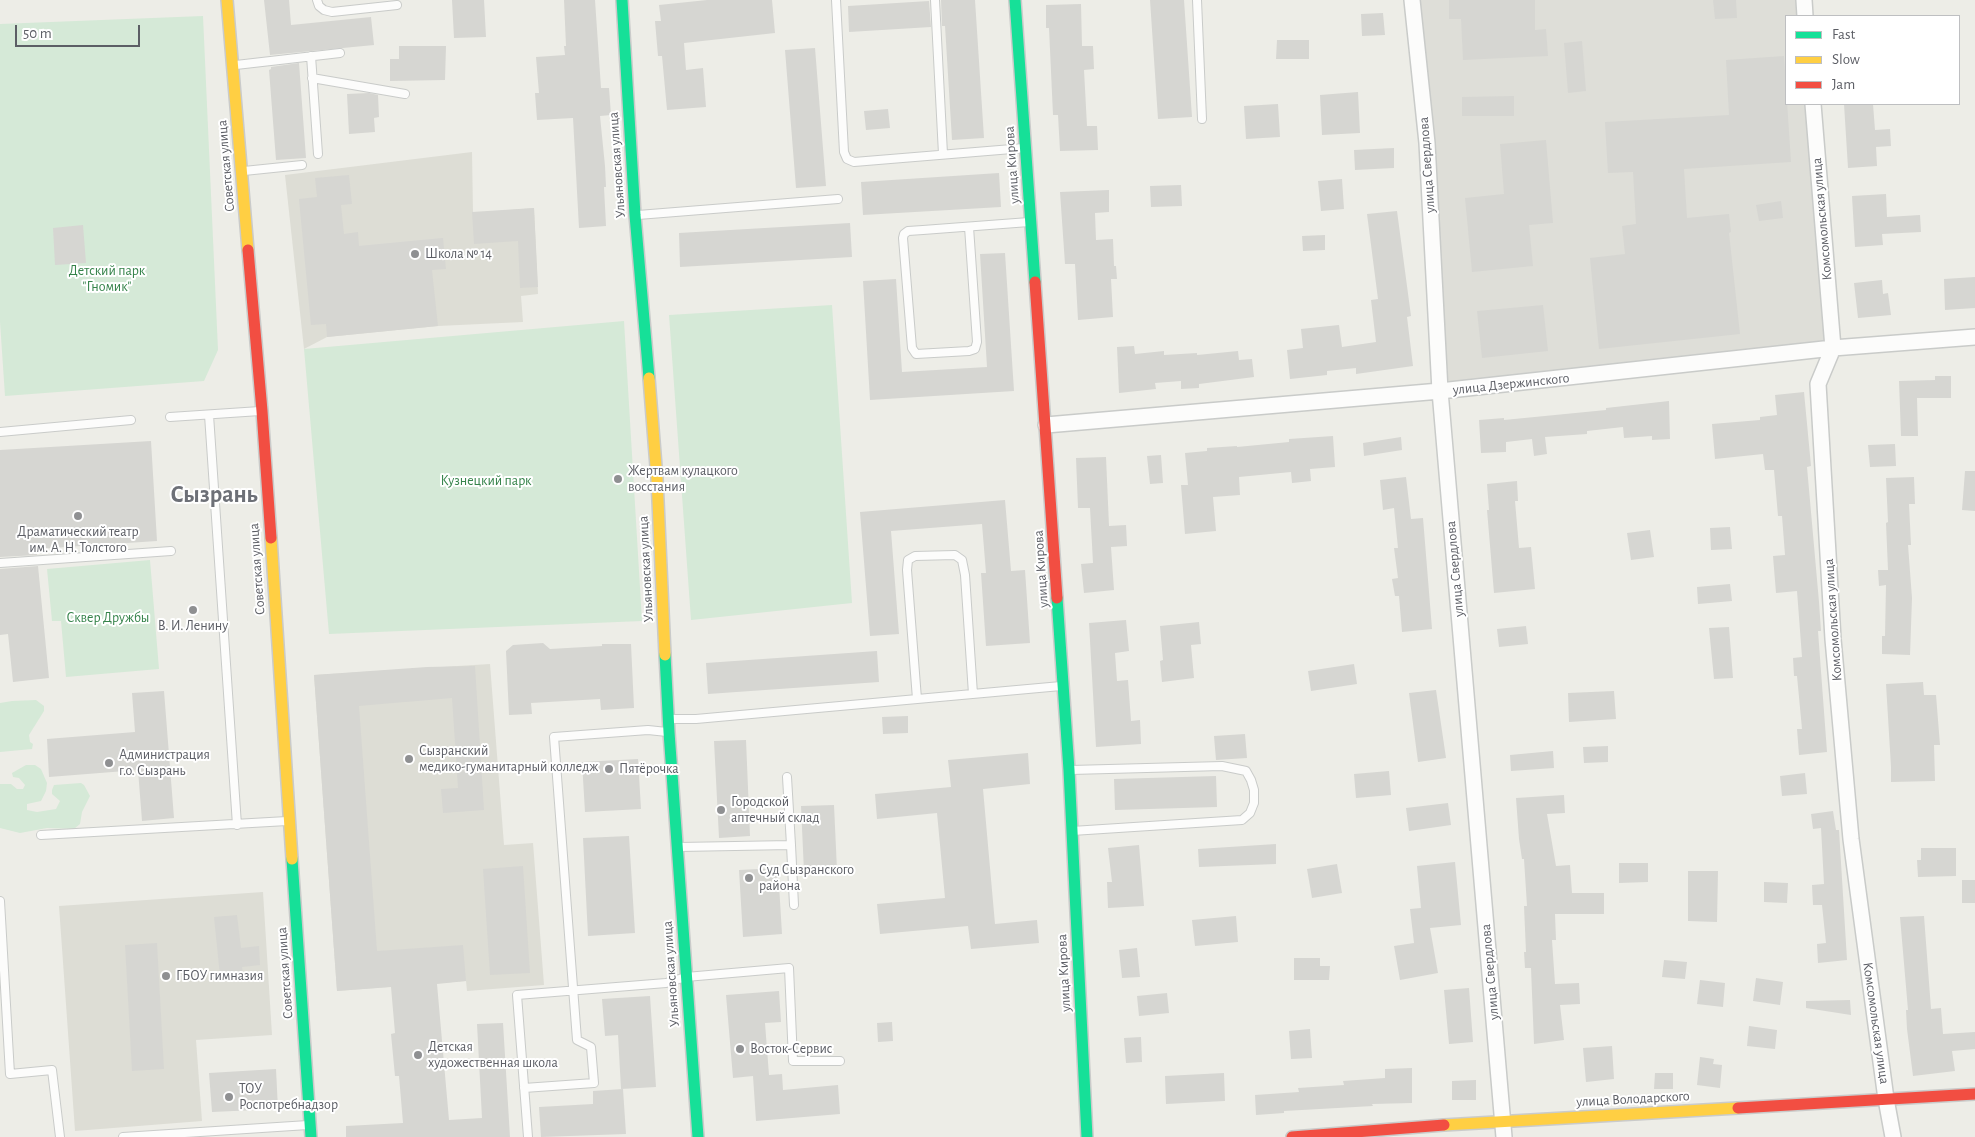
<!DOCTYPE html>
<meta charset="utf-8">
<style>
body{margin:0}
#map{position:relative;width:1975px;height:1137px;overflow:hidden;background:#edede7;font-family:"Alegreya Sans",sans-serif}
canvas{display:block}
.legend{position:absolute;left:1785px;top:15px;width:175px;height:90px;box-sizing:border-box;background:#fff;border:1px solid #bebfc1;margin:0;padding:6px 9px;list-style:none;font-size:15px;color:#5c5e65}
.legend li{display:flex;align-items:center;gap:10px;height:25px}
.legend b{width:25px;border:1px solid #bebfc1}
.scale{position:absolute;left:15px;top:25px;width:125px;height:22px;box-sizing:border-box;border:2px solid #5c5e65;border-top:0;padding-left:6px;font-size:15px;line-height:18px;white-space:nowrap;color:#5c5e65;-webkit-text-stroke:4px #fff;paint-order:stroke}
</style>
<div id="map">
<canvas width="1975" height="1137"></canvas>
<ul class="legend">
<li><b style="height:6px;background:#16e098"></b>Fast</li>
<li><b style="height:6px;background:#ffcf43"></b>Slow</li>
<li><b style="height:6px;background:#f24e42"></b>Jam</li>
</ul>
<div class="scale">50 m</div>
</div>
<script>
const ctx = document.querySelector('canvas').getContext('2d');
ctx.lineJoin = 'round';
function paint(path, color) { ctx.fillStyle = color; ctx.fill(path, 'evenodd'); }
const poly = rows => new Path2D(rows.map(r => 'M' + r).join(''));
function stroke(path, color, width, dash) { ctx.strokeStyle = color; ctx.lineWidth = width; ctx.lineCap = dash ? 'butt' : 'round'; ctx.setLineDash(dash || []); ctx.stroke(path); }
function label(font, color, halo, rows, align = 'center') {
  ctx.font = font + ' "Alegreya Sans",sans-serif'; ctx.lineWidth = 4; ctx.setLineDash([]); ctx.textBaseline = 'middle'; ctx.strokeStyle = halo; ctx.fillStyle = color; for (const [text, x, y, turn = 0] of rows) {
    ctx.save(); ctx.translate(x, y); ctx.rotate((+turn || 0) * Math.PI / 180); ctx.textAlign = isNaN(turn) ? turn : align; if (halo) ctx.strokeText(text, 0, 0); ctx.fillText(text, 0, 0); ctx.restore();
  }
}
paint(poly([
 [1415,0,1802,0,1804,16,1786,16,1786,104,1812,104,1834,343,1449,390]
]), '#deded8');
paint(poly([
 [472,152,473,213,534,208,538,294,521,296,523,322,438,326,327,337,304,349,285,175],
 [490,664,504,845,533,843,544,985,467,991,466,981,337,991,314,675],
 [263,892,272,1035,196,1040,202,1121,75,1131,59,906]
]), '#ddddd5');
paint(poly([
 [203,16,218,350,204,381,5,396,0,322,0,24],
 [832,305,852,603,691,620,669,315],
 [624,321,642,621,329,634,304,349],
 [150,560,159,669,66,677,61,621,52,621,47,569],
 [36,700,44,706,44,711,29,735,30,742,33,744,32,749,0,752,0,703,12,701],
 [26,765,35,765,41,769,47,783,46,791,41,801,27,804,27,810,37,812,56,809,60,801,52,794,52,790,54,785,81,783,84,785,90,796,82,812,80,824,74,829,47,828,20,833,0,828,0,784,11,784,17,789,23,789,25,785,19,778,13,777,12,773]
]), '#d5e9d7');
paint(poly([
 [264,0,289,0,291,25,371,17,374,45,270,55],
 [452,0,484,0,486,37,454,38],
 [564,0,595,0,601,88,609,88,611,115,600,116,605,166,606,187,604,187,606,226,579,228,573,118,537,120,535,93,539,93,536,57,565,55,564,46,566,46],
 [707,0,772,0,775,33,684,43,686,70,703,68,706,107,667,110,662,56,658,56,655,21,661,21,659,5],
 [941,0,975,0,984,138,952,140,945,26,942,26],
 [1150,0,1184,0,1192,117,1158,119],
 [1449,0,1535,0,1535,30,1546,29,1548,56,1463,60,1461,19,1449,19],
 [1713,0,1736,0,1737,18,1715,19],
 [929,1,931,27,849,32,848,6],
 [1081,4,1082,46,1093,46,1094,69,1084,70,1087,126,1097,126,1098,150,1060,151,1058,115,1053,115,1049,28,1046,28,1046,5],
 [1383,13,1385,35,1362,36,1361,14],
 [1277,40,1309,40,1309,59,1276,59],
 [1582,41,1586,91,1568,93,1564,43],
 [399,46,446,46,445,80,390,81,390,59,399,59],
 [815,48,826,186,796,188,785,50],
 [1784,56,1791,162,1684,169,1687,218,1729,214,1731,232,1729,233,1740,334,1599,349,1590,258,1625,254,1622,226,1636,224,1633,172,1608,173,1605,122,1729,115,1726,60],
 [299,63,306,158,276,160,269,70,271,69,271,67],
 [1358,92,1360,133,1322,135,1320,95],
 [369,93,378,95,379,117,374,118,375,132,349,134,347,94],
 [1514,96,1514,116,1462,116,1462,97],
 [1278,104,1280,137,1246,139,1244,106],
 [1844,104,1873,104,1875,130,1890,129,1891,146,1876,147,1877,166,1848,168],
 [888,109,890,128,866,130,864,111],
 [1546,140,1553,223,1529,225,1533,266,1472,272,1465,198,1504,194,1500,144],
 [1394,148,1394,168,1355,170,1354,150],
 [999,173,1001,207,863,215,861,182],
 [349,175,352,204,341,205,344,234,358,232,359,246,443,238,446,269,432,270,438,326,327,337,326,324,311,325,299,199,317,197,315,178],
 [1342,179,1344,209,1321,211,1318,181],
 [1181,185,1182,206,1151,207,1150,186],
 [1109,190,1109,212,1095,213,1096,240,1113,239,1114,266,1116,266,1117,279,1111,279,1113,317,1078,320,1075,264,1065,264,1060,192],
 [1886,194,1887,217,1920,215,1921,232,1882,234,1883,245,1855,247,1852,196],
 [1781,201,1783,218,1759,221,1756,205],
 [534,208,538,287,520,288,518,241,474,244,472,212],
 [1397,211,1411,316,1407,317,1413,366,1356,374,1356,368,1327,371,1327,375,1290,379,1287,350,1303,348,1301,329,1339,325,1342,347,1376,342,1371,300,1378,299,1367,214],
 [850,223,852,257,680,267,679,233],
 [83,225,86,263,55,265,53,228],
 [1325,235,1325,250,1303,251,1302,236],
 [1005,253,1014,391,870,400,863,281,896,279,902,372,987,367,980,254],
 [1975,277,1975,308,1945,310,1944,279],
 [1882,280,1883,294,1888,293,1891,315,1858,318,1854,283],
 [1543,305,1548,351,1482,358,1477,311],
 [1134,346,1135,354,1164,351,1164,355,1197,353,1197,355,1238,351,1239,360,1252,359,1254,377,1199,384,1199,388,1181,389,1181,381,1155,383,1156,389,1119,393,1117,347],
 [1935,376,1951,376,1951,398,1917,398,1918,436,1901,436,1899,381,1935,380],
 [1804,392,1811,466,1807,467,1819,602,1821,631,1818,631,1827,752,1799,755,1797,729,1802,729,1797,676,1794,676,1793,658,1802,657,1797,591,1776,593,1773,556,1785,555,1782,516,1778,516,1774,470,1765,470,1763,454,1715,459,1712,424,1760,420,1760,417,1777,415,1775,395],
 [1669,401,1670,439,1652,440,1652,436,1624,438,1623,427,1587,431,1587,434,1545,437,1547,454,1534,456,1532,439,1506,442,1506,452,1481,453,1479,420,1504,418,1504,420,1606,410,1606,408],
 [1333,436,1335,467,1310,469,1311,481,1292,483,1291,472,1239,477,1240,495,1213,497,1216,531,1185,534,1181,485,1188,485,1185,453,1207,451,1207,448,1237,446,1237,447,1289,442,1289,439],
 [1401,437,1402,450,1364,456,1363,443],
 [151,441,157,541,36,549,37,555,0,557,0,450],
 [1895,444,1896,466,1870,467,1868,445],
 [1161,455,1163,483,1150,484,1147,456],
 [1106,457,1109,526,1126,525,1127,546,1111,547,1114,590,1084,593,1081,564,1093,563,1090,508,1078,508,1076,458],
 [1965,471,1975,471,1975,511,1962,510],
 [1406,477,1411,519,1423,518,1432,629,1402,632,1399,596,1395,596,1392,579,1398,578,1394,548,1398,548,1394,508,1383,510,1380,480],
 [1914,477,1915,504,1909,504,1911,545,1908,545,1912,598,1910,655,1882,654,1882,636,1885,636,1886,585,1879,586,1878,570,1888,570,1886,523,1888,522,1886,478],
 [1517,481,1518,501,1515,501,1519,548,1531,547,1535,589,1494,593,1487,510,1489,510,1487,484],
 [1005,500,1011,571,1025,570,1030,643,986,646,981,573,986,573,982,524,891,531,899,634,870,636,860,512],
 [1730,527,1732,549,1711,550,1710,528],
 [1650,530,1654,557,1631,560,1627,533],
 [38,566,49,678,13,682,8,634,0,635,0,569],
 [1730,584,1732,601,1698,604,1697,587],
 [1126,620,1129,651,1115,653,1117,681,1128,680,1131,721,1140,720,1141,744,1096,747,1089,623],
 [1199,622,1201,644,1191,645,1194,678,1162,682,1160,661,1163,660,1160,626],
 [1526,626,1528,644,1499,647,1497,629],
 [1729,627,1733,678,1714,679,1709,628],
 [543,643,550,649,602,646,602,644,631,644,634,708,601,710,600,699,531,703,532,714,509,715,506,651,513,645],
 [877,651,879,682,708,694,706,663],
 [1354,664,1357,684,1311,691,1308,671],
 [475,666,484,810,443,813,441,789,458,788,452,698,359,706,377,951,463,945,466,981,437,984,449,1120,482,1118,477,1024,503,1023,510,1137,346,1137,346,1126,403,1123,399,1076,395,1076,391,1034,395,1033,391,987,337,991,314,675,427,667],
 [1923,682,1924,695,1936,695,1940,745,1934,745,1935,781,1891,782,1891,767,1886,684],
 [1436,690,1446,758,1418,762,1409,693],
 [164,691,174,818,142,821,138,770,49,777,47,739,135,732,132,693],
 [1614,691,1616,719,1569,722,1568,693],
 [908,716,908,733,883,734,882,717],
 [1245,734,1247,758,1216,760,1214,736],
 [746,740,750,836,719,838,714,741],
 [1608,746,1608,762,1584,763,1583,747],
 [1553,751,1554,768,1511,771,1510,755],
 [1028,753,1030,784,983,789,995,924,1037,920,1039,943,971,949,968,926,880,934,877,904,945,898,937,813,877,819,875,794,951,787,948,760],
 [638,759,641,809,585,812,582,762],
 [1389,771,1391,795,1356,798,1354,774],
 [1805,773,1807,794,1782,796,1780,776],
 [1216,776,1217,807,1115,810,1114,779],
 [1564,795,1565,813,1547,814,1556,866,1570,865,1572,893,1604,893,1604,914,1555,914,1556,940,1552,940,1555,984,1579,983,1580,1004,1560,1005,1564,1040,1534,1044,1531,968,1525,968,1524,952,1526,952,1524,906,1527,906,1524,859,1522,859,1519,839,1516,798],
 [1448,803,1451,825,1409,831,1406,808],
 [834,805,837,870,804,872,801,806],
 [1833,811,1836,830,1839,830,1847,960,1818,963,1817,944,1826,943,1822,905,1813,905,1812,885,1824,884,1821,828,1813,829,1811,814],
 [629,836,635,933,588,936,583,838],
 [1276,844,1276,864,1199,867,1198,849],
 [1139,845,1144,906,1108,908,1107,882,1112,882,1108,848],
 [1921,848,1956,848,1956,876,1918,877,1917,860,1921,860],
 [1455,862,1461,925,1430,928,1438,973,1400,980,1394,946,1414,943,1410,909,1421,908,1417,866],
 [1619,863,1648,863,1648,882,1619,883],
 [1337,864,1342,893,1312,898,1307,869],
 [523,866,530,973,490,975,483,869],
 [778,868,782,934,743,937,739,870],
 [1688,871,1718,871,1717,922,1688,921],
 [1962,880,1975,880,1975,903,1962,903],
 [1764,882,1788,883,1787,903,1764,902],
 [237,915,241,948,259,946,260,965,242,967,243,974,220,976,214,917],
 [1236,916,1238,942,1195,946,1192,920],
 [1924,916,1931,1009,1941,1008,1943,1034,1975,1032,1975,1049,1952,1051,1955,1071,1913,1076,1907,1029,1906,1010,1908,1010,1900,917],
 [157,943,164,1069,132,1071,125,945],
 [1137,948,1140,977,1122,978,1119,950],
 [1294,958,1320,958,1320,966,1330,966,1329,980,1294,980],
 [1664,960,1687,962,1685,979,1662,977],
 [1756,978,1783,982,1780,1005,1753,1001],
 [1700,980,1725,983,1723,1007,1697,1004],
 [1469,988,1473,1042,1449,1044,1444,990],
 [779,991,781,1022,765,1023,769,1075,782,1074,783,1090,838,1085,840,1114,756,1121,753,1076,733,1078,726,995],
 [1167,993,1169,1013,1139,1016,1137,996],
 [650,996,656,1087,621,1089,618,1035,605,1036,602,999],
 [1850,1000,1851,1015,1806,1008,1806,1001],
 [892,1022,893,1041,878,1042,877,1023],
 [1749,1026,1777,1030,1775,1049,1747,1046],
 [1310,1029,1312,1058,1291,1059,1289,1031],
 [1141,1037,1142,1062,1126,1063,1124,1038],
 [1612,1046,1614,1079,1586,1082,1583,1048],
 [1700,1057,1714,1059,1713,1064,1722,1065,1720,1088,1697,1085],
 [1412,1068,1412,1103,1372,1104,1373,1106,1284,1111,1284,1113,1256,1115,1255,1095,1299,1092,1298,1088,1344,1085,1343,1081,1385,1078,1385,1069],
 [276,1069,278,1109,212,1112,209,1073],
 [1224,1073,1225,1101,1166,1104,1165,1076],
 [1655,1073,1673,1073,1673,1089,1654,1089],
 [1476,1080,1476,1100,1452,1100,1452,1081],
 [623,1089,626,1134,541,1137,539,1107,593,1104,593,1091]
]), '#d6d6d2');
const lane = poly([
 [317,0,319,6,324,10,332,12,397,5],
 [836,0,844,152,847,159,854,162,1024,148],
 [935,0,943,154],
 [1197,0,1202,119],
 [311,56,318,154],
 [236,65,340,53],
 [312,78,405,94],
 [244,171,302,165],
 [638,215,838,199],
 [969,227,977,342,975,349,969,351,916,354,912,348,903,238,904,234,908,231,923,230,1029,222],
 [209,415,237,825],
 [170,417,260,411],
 [0,432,131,420],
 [0,563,171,551],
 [917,699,907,570,908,560,915,556,955,555,962,560,965,575,973,694],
 [672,719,696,719,1061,686],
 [1071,770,1222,766,1246,771,1251,780,1254,790,1254,803,1250,813,1242,820,1072,831],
 [787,777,791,845],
 [41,835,287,821],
 [679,847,791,845,794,905],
 [0,901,10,1074,52,1070,60,1137],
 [524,1088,594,1083,591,1047,577,1040,554,737,648,730,667,732],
 [123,1137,308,1125],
 [528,1137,517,995,666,983,686,977,789,968,793,1061,840,1061]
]);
const street = poly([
 [1412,0,1427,143,1440,391,1504,1137],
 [1804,0,1805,16],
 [1813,104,1833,348,1818,384,1833,639,1851,839,1886,1099,1893,1137],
 [1046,425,1440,391,1833,348,1975,337]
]);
const fast = poly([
 [622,0,635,215,649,378],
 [1015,0,1035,282],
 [1057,598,1069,770,1087,1137],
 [665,655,669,732,698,1137],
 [292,859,311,1137]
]);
const slow = poly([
 [227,0,248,250],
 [649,378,657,479,665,655],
 [271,538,292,859],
 [1444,1125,1738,1108]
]);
const jam = poly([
 [248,250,262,411,271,538],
 [1035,282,1057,598],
 [1738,1108,1975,1094],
 [1292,1137,1444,1125]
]);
stroke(lane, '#c9cbc9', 10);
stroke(street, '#c9cbc9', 18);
stroke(fast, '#cacbca', 14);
stroke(slow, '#cacbca', 14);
stroke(jam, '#cacbca', 14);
stroke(lane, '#fcfcfb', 8);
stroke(street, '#fcfcfb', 15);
stroke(fast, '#16e098', 11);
stroke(slow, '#ffcf43', 11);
stroke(jam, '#f24e42', 11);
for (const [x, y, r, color] of [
 [415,254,5,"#8f9092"],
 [618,479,5,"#8f9092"],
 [78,516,5,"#8f9092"],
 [193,610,5,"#8f9092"],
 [409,759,5,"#8f9092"],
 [109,763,5,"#8f9092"],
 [609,769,5,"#8f9092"],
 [721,810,5,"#8f9092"],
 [749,878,5,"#8f9092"],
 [166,976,5,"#8f9092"],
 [740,1049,5,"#8f9092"],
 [418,1055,5,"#8f9092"],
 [229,1097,5,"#8f9092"]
]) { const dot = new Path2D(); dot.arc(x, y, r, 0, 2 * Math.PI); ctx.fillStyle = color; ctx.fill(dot); stroke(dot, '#fff', 2); }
label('14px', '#5c5e65', '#fff', [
 ["Ульяновская улица",617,165,-94],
 ["улица Кирова",1012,165,-94],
 ["улица Свердлова",1427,165,-94],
 ["Советская улица",226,166,-95],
 ["Комсомольская улица",1822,219,-95],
 ["улица Дзержинского",1511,384,-6],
 ["Советская улица",257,569,-94],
 ["Ульяновская улица",646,569,-93],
 ["улица Кирова",1041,569,-94],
 ["улица Свердлова",1455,569,-95],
 ["Комсомольская улица",1833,620,-94],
 ["улица Свердлова",1490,972,-95],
 ["Советская улица",285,973,-94],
 ["улица Кирова",1064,973,-93],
 ["Ульяновская улица",671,974,-94],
 ["Комсомольская улица",1876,1023,82],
 ["улица Володарского",1633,1099,-3]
]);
label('14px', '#5c5e65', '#fff', [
 ["Школа № 14",425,254],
 ["Жертвам кулацкого",628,471],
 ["восстания",628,487],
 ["Драматический театр",78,532,"center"],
 ["им. А. Н. Толстого",78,548,"center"],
 ["В. И. Ленину",193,626,"center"],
 ["Сызранский",419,751],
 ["медико-гуманитарный колледж",419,767],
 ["Администрация",119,755],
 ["г.о. Сызрань",119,771],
 ["Пятёрочка",619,769],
 ["Городской",731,802],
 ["аптечный склад",731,818],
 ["Суд Сызранского",759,870],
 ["района",759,886],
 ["ГБОУ гимназия",176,976],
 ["Детская",428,1047],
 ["художественная школа",428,1063],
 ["Восток-Сервис",750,1049],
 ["ТОУ",239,1089],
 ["Роспотребнадзор",239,1105]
], 'left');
label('14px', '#35834a', '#fff', [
 ["Детский парк",107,271],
 ["\"Гномик\"",107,287],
 ["Кузнецкий парк",486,481],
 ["Сквер Дружбы",108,618]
]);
label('bold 24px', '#6d7077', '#fff', [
 ["Сызрань",214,495]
]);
</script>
